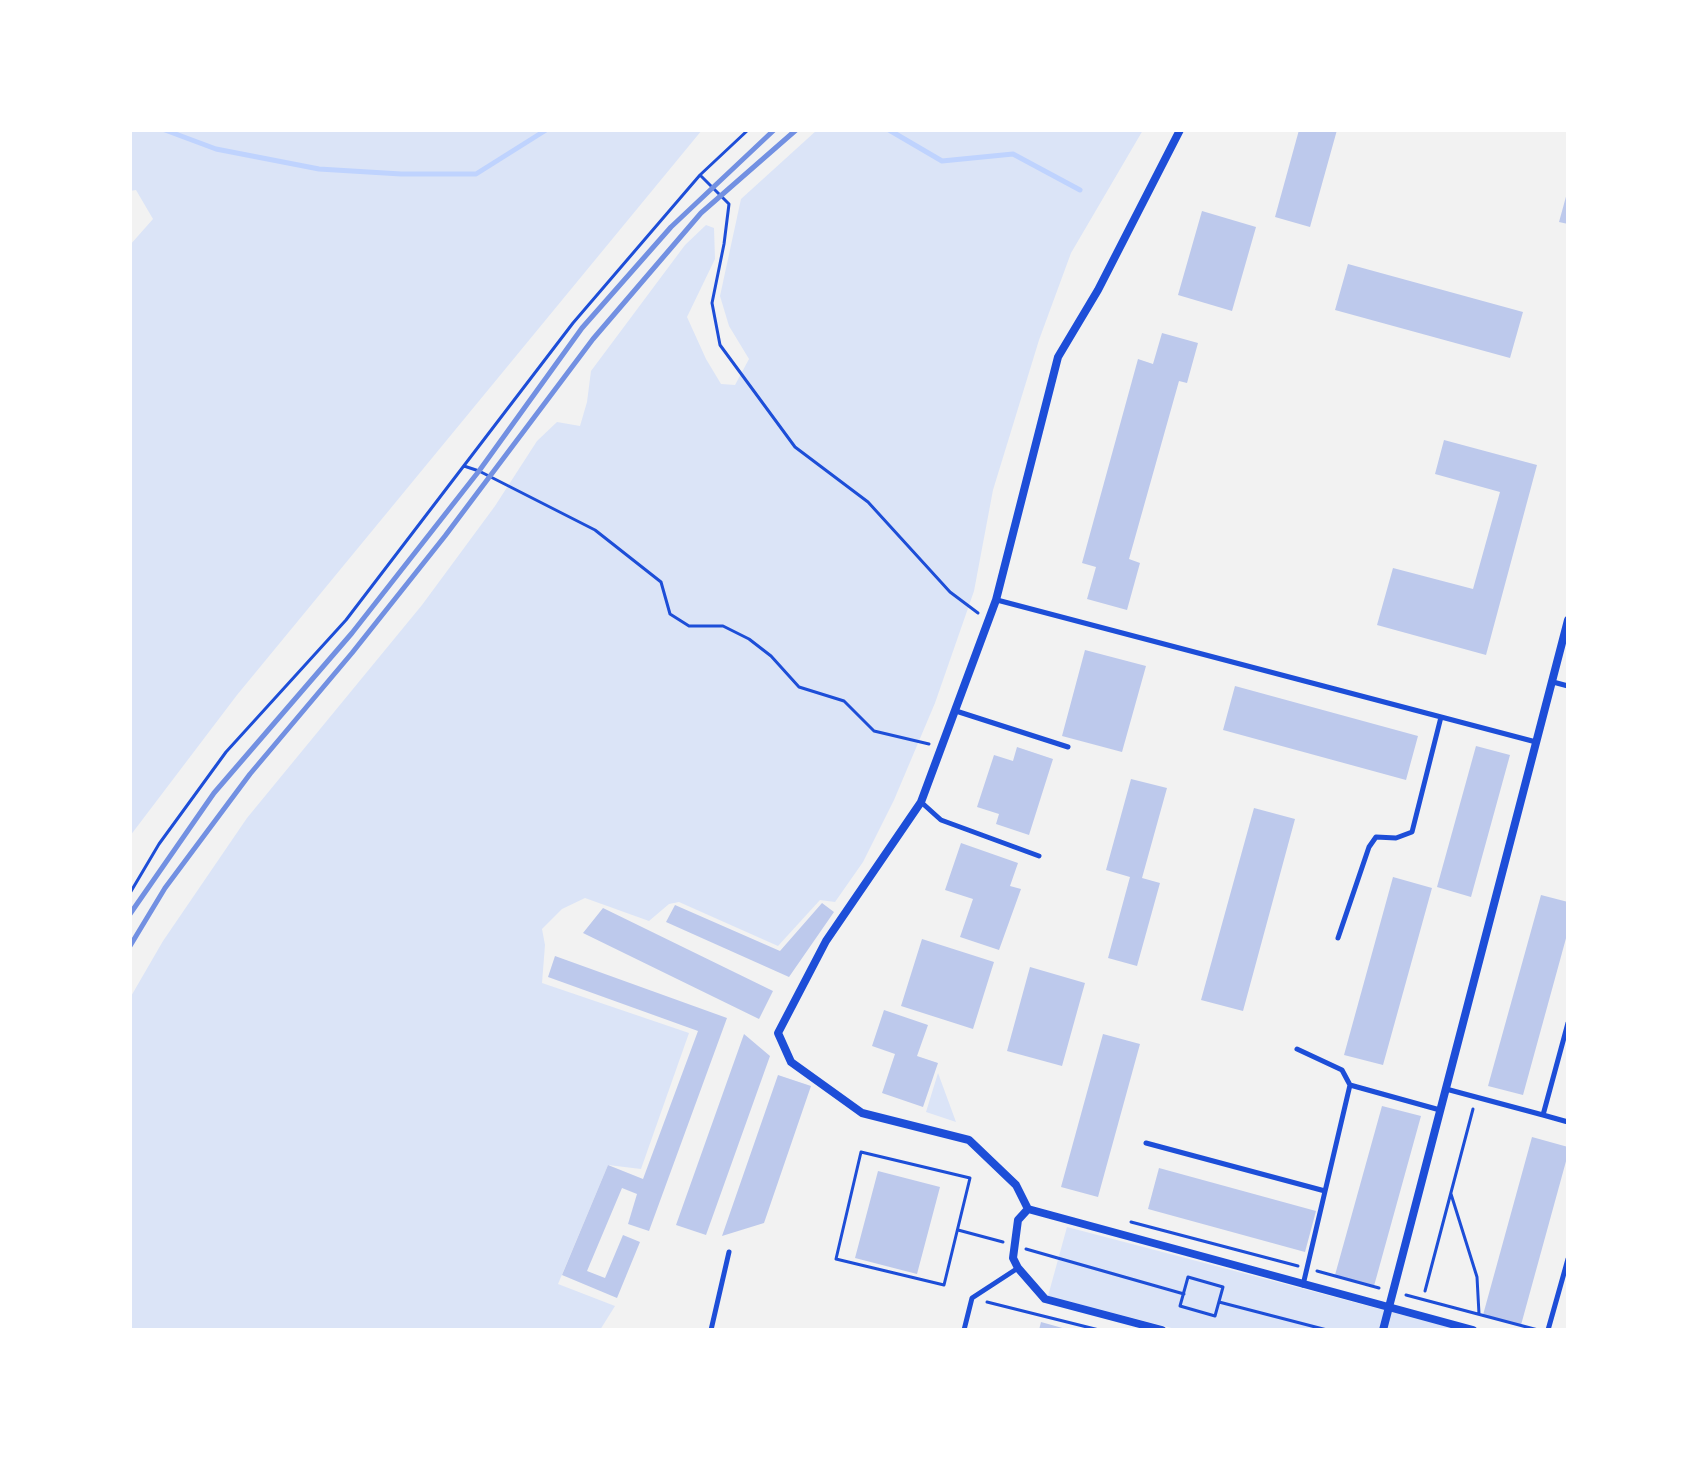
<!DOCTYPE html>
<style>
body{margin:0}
#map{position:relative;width:1698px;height:1460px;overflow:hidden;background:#f2f2f2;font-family:Montserrat,sans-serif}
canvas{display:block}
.frame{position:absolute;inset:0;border:132px solid #fff;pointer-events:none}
</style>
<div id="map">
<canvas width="1698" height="1460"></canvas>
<div class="frame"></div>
</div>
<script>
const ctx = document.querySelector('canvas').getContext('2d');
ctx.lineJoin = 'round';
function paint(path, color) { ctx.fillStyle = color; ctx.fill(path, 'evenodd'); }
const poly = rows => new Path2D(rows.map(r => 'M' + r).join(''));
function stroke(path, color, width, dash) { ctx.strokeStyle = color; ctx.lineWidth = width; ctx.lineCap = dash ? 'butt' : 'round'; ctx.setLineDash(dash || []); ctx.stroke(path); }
paint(poly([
 [130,130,702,130,237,695,130,836,130,245,153,219,136,190,130,191],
 [817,130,1143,130,1071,253,1039,340,993,490,974,591,935,703,894,800,863,862,835,902,820,900,778,946,679,902,669,904,649,921,585,898,562,909,542,929,545,945,542,983,689,1033,641,1169,608,1165,558,1284,615,1306,600,1330,130,1330,130,998,163,941,247,818,422,605,495,506,537,441,557,422,580,426,587,402,591,371,685,245,706,225,714,228,715,259,687,317,706,359,721,384,735,385,749,359,729,326,720,296,741,199],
 [938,1073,956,1122,926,1112],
 [1067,1227,1460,1330,1179,1330,1048,1296]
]), '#dbe4f7');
stroke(poly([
 [165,130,216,149,319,169,401,174,476,174,546,130],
 [889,130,942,161,1013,154,1080,190]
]), '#bfd3fe', 5);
paint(poly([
 [1299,130,1337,130,1310,227,1275,217],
 [1567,193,1568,193,1568,224,1559,222],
 [1202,211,1256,227,1232,311,1178,295],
 [1348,264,1523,312,1510,358,1335,310],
 [1162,333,1198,343,1187,383,1179,381,1129,559,1140,563,1127,610,1087,599,1096,567,1082,563,1138,359,1153,364],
 [1444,440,1537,465,1486,655,1377,625,1393,568,1473,589,1500,492,1435,474],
 [1085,650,1146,666,1122,752,1062,736],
 [1235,686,1418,736,1406,780,1223,730],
 [1476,746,1510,755,1471,897,1437,887],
 [1017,747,1053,759,1029,835,996,824,999,814,977,807,994,755,1013,761],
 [1131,779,1167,788,1142,878,1160,883,1137,966,1108,958,1130,877,1106,870],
 [1254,808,1295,819,1243,1011,1201,1000],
 [961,843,1018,863,1010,886,1021,889,999,950,960,937,973,899,945,890],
 [1393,877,1432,888,1383,1065,1344,1055],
 [1541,895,1568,902,1568,931,1523,1095,1488,1086],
 [822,903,834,912,789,977,666,922,675,905,780,951],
 [603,908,773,991,759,1019,583,933],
 [922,939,994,962,973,1029,901,1006],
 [555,956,727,1018,649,1231,628,1224,637,1194,622,1188,587,1271,605,1278,623,1235,640,1242,617,1298,562,1275,608,1165,643,1179,698,1031,548,977],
 [1030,967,1085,983,1062,1066,1007,1051],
 [884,1010,928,1025,917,1056,938,1063,923,1107,882,1093,895,1054,872,1046],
 [744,1034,770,1056,706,1235,676,1225],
 [1103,1034,1140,1044,1098,1197,1061,1187],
 [778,1075,811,1086,764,1223,722,1236],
 [1382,1106,1421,1116,1374,1286,1335,1275],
 [1532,1137,1568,1147,1568,1154,1521,1325,1483,1315],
 [1159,1168,1316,1211,1305,1252,1148,1209],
 [878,1171,940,1187,917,1274,855,1258],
 [1041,1322,1066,1329,1066,1330,1039,1330]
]), '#bdc9ec');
stroke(poly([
 [700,175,729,204,724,244,712,303,720,345,795,447,868,502,950,592,978,613],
 [464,466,479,471,595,530,661,582,670,614,689,626,723,626,749,639,771,656,799,687,844,701,874,731,929,744],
 [130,893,159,844,226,752,346,620,573,323,700,175,748,130],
 [861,1152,970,1178,944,1285,836,1259,861,1152],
 [1451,1194,1477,1277,1479,1314],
 [1131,1222,1298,1266],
 [958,1230,1003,1242],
 [1026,1249,1184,1294],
 [1317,1271,1379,1288],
 [1188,1277,1223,1287,1215,1316,1180,1306,1188,1277],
 [1425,1291,1473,1109],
 [1406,1295,1538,1330],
 [987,1302,1099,1330],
 [1219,1302,1327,1330]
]), '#1d4ed8', 3);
stroke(poly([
 [997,600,1536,742],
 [1553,682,1568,686],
 [956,711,1068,747],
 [921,802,941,820,1039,856],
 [1338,938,1369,847,1376,837,1396,838,1412,832,1441,717],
 [1297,1049,1342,1070,1350,1085,1440,1110],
 [1446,1089,1543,1115,1568,1023],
 [1543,1115,1568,1122],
 [1146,1143,1325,1191],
 [1303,1285,1350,1085],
 [711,1330,729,1252],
 [964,1330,972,1298,1018,1268],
 [1548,1330,1568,1259]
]), '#1d4ed8', 5);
stroke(poly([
 [1028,1209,1016,1185,969,1140,862,1113,791,1062,778,1033,826,941,921,802,996,600,1058,357,1098,290,1180,130],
 [1028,1209,1473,1330],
 [1028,1209,1018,1220,1013,1258,1018,1268,1045,1299,1162,1330],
 [1383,1330,1568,620]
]), '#1d4ed8', 8);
stroke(poly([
 [130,914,214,793,352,633,479,471,582,328,671,227,774,130],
 [130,946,165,888,250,774,352,653,445,536,593,339,701,213,796,130]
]), '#7290e2', 5);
</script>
